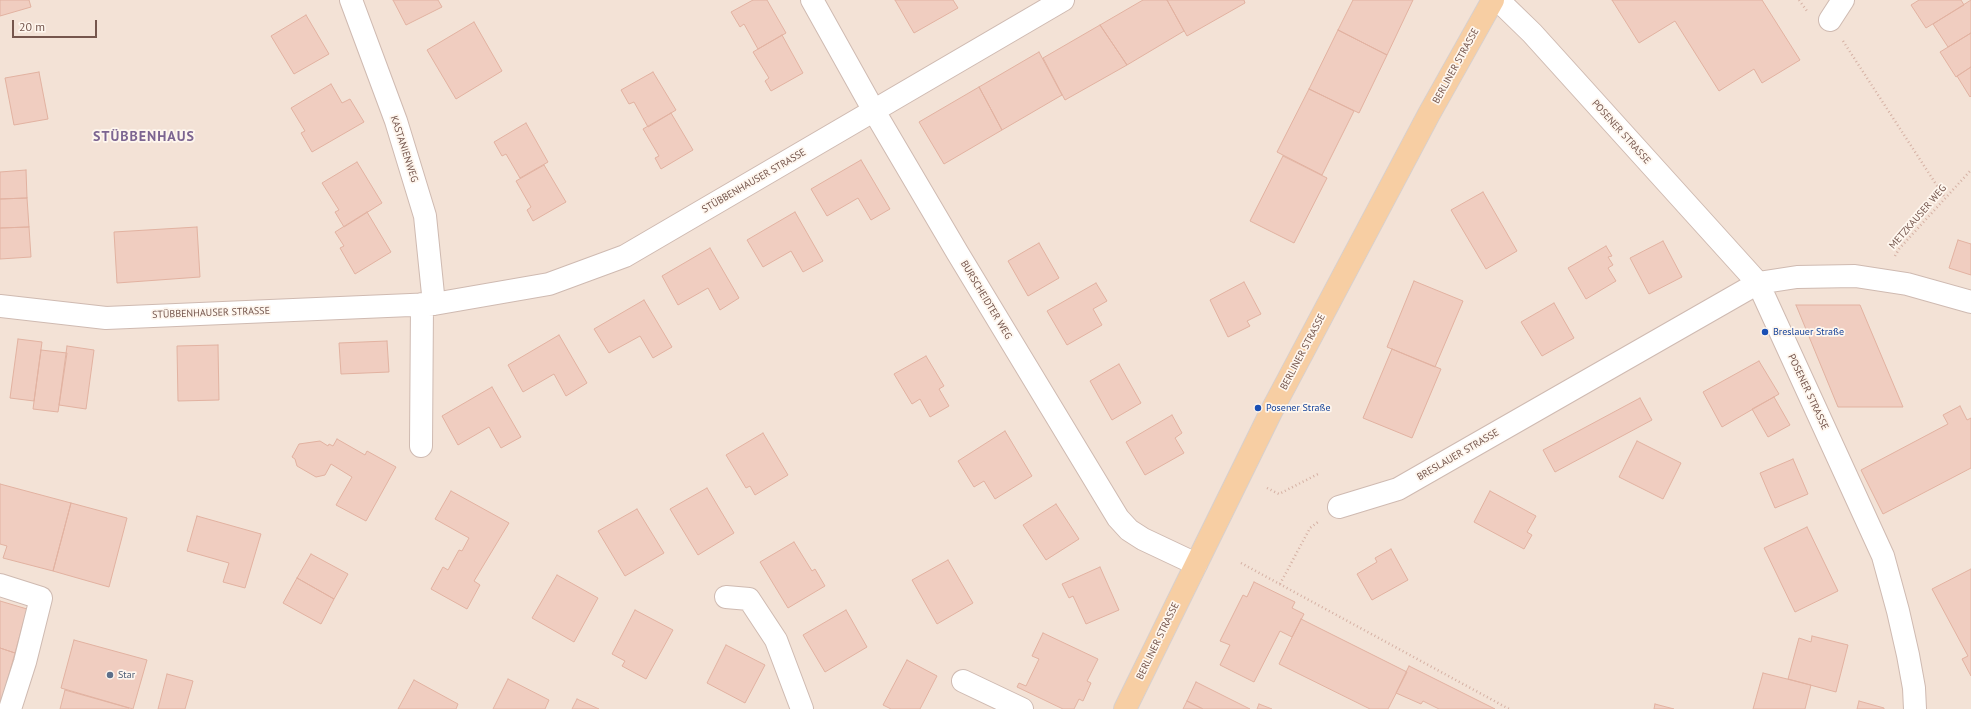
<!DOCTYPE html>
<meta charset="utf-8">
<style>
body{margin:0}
#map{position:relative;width:1971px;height:709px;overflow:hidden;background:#fcf1e8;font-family:"PT Sans",sans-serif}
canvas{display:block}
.scale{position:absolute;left:12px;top:20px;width:85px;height:18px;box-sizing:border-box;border:2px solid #75564d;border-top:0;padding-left:5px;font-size:12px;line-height:14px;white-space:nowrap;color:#75564d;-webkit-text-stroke:3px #fef6ee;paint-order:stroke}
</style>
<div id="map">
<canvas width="1971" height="709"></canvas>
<div class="scale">20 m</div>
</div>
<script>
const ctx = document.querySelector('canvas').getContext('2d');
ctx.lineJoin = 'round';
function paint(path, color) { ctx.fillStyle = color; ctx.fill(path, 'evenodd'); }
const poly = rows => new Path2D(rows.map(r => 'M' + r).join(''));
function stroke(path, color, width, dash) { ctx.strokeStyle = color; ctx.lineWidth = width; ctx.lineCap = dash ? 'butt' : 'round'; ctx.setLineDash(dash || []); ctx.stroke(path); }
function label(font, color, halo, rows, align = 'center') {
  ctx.font = font + ' "PT Sans",sans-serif'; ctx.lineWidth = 3.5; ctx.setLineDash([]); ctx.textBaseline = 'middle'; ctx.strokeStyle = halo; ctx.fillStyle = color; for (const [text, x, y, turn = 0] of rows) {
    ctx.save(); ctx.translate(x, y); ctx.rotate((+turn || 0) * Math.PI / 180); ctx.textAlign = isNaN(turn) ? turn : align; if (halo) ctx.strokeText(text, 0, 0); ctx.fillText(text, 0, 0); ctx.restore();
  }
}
paint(poly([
 [0,0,1971,0,1971,709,0,709]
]), '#f3e2d6');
const building = poly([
 [0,0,29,0,31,7,0,16,0,0],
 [393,0,438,0,442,7,406,25,393,0],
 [753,0,767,0,786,33,758,49,744,24,740,27,731,12,753,0],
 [895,0,953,0,958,8,914,33,895,0],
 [1143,0,1167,0,1184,31,1127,65,1100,25,1143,0],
 [1167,0,1244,0,1245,3,1187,36,1167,0],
 [1353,0,1413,0,1387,55,1338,30,1353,0],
 [1612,0,1762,0,1800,60,1762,83,1754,69,1719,91,1675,21,1639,43,1612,0],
 [1919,0,1961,0,1964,5,1926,28,1911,5,1919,0],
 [1971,0,1971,33,1948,47,1933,24,1971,0],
 [306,15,329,54,294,74,271,36,306,15],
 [474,22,502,71,456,99,427,50,474,22],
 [1100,25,1127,65,1065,100,1043,58,1100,25],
 [1338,30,1387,55,1359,113,1309,89,1338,30],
 [1971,33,1971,67,1956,77,1940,52,1971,33],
 [782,35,803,73,771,91,765,81,769,78,753,52,782,35],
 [1039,52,1062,95,1002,130,979,87,1039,52],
 [1971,67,1971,96,1970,97,1957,76,1971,67],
 [39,72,48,119,14,125,5,78,39,72],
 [653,72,676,110,648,127,634,102,629,104,621,90,653,72],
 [331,84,342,103,350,99,364,122,312,152,301,133,305,131,291,108,331,84],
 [979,87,1002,130,944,164,919,122,979,87],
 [1309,89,1354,111,1322,175,1277,152,1309,89],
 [671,113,693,150,661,169,655,158,659,156,643,129,671,113],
 [526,123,548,162,520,178,506,154,502,156,494,142,526,123],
 [1283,156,1327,178,1294,243,1250,221,1283,156],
 [861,160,890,209,871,220,858,198,827,216,811,189,861,160],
 [357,162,382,203,344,227,335,212,339,210,322,183,357,162],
 [544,165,566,202,533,221,527,210,531,207,516,181,544,165],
 [26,170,27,198,0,199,0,172,26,170],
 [1483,192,1517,251,1486,269,1451,210,1483,192],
 [27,198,29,227,0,228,0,199,27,198],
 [367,212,391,252,355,274,340,248,344,246,335,232,367,212],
 [795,212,823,261,803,272,791,251,763,267,747,240,795,212],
 [29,227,31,257,0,259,0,228,29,227],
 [197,227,200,277,117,283,114,232,197,227],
 [1958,240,1971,244,1971,275,1949,268,1958,240],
 [1663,241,1682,277,1649,294,1630,258,1663,241],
 [1039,243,1059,278,1028,296,1008,261,1039,243],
 [1606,246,1612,256,1608,257,1613,265,1608,268,1616,281,1586,299,1568,268,1606,246],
 [710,248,739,298,720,310,708,288,678,305,662,276,710,248],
 [1414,281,1463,301,1435,367,1387,347,1414,281],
 [1244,282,1261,314,1247,321,1250,326,1228,337,1210,300,1244,282],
 [1096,283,1107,301,1093,309,1102,325,1067,345,1047,311,1096,283],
 [644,300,672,347,653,358,640,336,609,353,594,329,644,300],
 [1554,303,1574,338,1542,356,1521,322,1554,303],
 [1796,305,1860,305,1903,407,1838,407,1796,305],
 [559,335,587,383,566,396,554,374,523,392,508,365,559,335],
 [18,339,42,342,34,401,10,398,18,339],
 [387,341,389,372,341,374,339,343,387,341],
 [218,345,219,400,178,401,177,346,218,345],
 [67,346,94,350,86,409,59,405,67,346],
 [1392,349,1441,369,1412,438,1363,418,1392,349],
 [41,350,67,353,58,412,33,409,41,350],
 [926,356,944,386,939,389,949,406,930,417,920,399,912,404,894,374,926,356],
 [1759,361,1779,394,1722,427,1703,392,1759,361],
 [1119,364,1141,403,1112,420,1090,381,1119,364],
 [492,387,521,437,501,448,489,427,458,445,442,416,492,387],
 [1774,397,1790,425,1768,437,1752,409,1774,397],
 [1640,398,1652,420,1555,472,1543,450,1640,398],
 [1960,406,1967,420,1971,418,1971,468,1883,514,1861,470,1948,424,1943,415,1960,406],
 [1172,415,1182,433,1175,438,1184,453,1145,475,1126,442,1172,415],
 [1005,431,1032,476,995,499,984,481,974,487,958,461,1005,431],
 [763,433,788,475,755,495,750,486,746,488,726,455,763,433],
 [337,439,365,455,367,451,396,467,366,521,336,505,352,477,331,464,325,475,316,477,297,466,295,459,292,457,299,444,320,441,328,446,329,444,333,446,337,439],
 [1637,441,1681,463,1663,499,1619,477,1637,441],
 [1793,459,1808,494,1775,508,1760,473,1793,459],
 [0,484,71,503,53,571,3,558,7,546,0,544,0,484],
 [707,488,734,533,698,555,670,509,707,488],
 [451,491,509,523,474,581,480,585,467,609,431,589,443,567,448,570,459,550,462,551,469,538,435,519,451,491],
 [1490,491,1536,516,1527,532,1532,535,1524,549,1474,522,1490,491],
 [71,503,127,518,109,587,53,571,71,503],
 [1056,504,1079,539,1046,560,1023,525,1056,504],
 [637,509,664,553,625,576,598,531,637,509],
 [197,516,261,534,245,588,223,582,229,563,187,551,197,516],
 [1807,527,1838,591,1795,612,1764,548,1807,527],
 [794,542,812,571,815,569,825,586,788,608,760,562,794,542],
 [1391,549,1408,580,1372,600,1357,574,1377,562,1375,558,1391,549],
 [311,554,348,574,334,599,297,578,311,554],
 [948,560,973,603,937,624,912,580,948,560],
 [1100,567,1119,610,1086,624,1073,596,1069,598,1062,584,1100,567],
 [1971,569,1971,676,1962,659,1968,656,1932,589,1971,569],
 [557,575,598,598,574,642,532,618,557,575],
 [297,578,334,599,321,624,283,603,297,578],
 [1254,582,1295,602,1292,608,1304,614,1292,637,1280,631,1254,682,1220,665,1230,645,1220,641,1243,595,1247,597,1254,582],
 [0,601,27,609,15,653,0,648,0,601],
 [635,610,673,630,646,679,622,666,625,661,612,654,635,610],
 [846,610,867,647,825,672,803,635,846,610],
 [1301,619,1407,672,1388,709,1370,709,1279,664,1301,619],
 [1043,633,1098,659,1087,681,1091,683,1083,701,1079,699,1074,709,1063,709,1017,687,1019,683,1026,686,1039,659,1032,656,1043,633],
 [1812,636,1848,645,1836,692,1788,679,1799,638,1811,642,1812,636],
 [74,640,147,660,133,709,61,688,74,640],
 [726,645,765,665,745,703,707,683,726,645],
 [0,648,15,653,0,707,0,648],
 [907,660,937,676,920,709,891,709,883,705,907,660],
 [1409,666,1495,709,1439,709,1423,701,1421,704,1396,693,1409,666],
 [1763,673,1811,685,1805,709,1753,709,1763,673],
 [167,674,193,681,185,709,158,709,167,674],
 [508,679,549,700,545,709,493,709,508,679],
 [414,680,458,704,456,709,398,709,414,680],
 [1196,682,1250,709,1203,709,1187,701,1196,682],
 [65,690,129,708,129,709,60,709,65,690],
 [577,699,599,709,572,709,577,699],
 [1187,701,1203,709,1183,709,1187,701],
 [1859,701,1884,708,1884,709,1857,709,1859,701],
 [1259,704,1272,709,1257,709,1259,704],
 [1655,704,1674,709,1654,709,1655,704]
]);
paint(building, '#f0cdc0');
stroke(building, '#e2b2a1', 1);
const minor = poly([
 [351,0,396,121,425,216,434,304],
 [812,0,874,111,957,252,1118,518,1129,530,1143,539,1196,564],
 [1498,0,1532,33,1758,283,1883,556,1898,611,1908,655,1914,688,1915,709],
 [1830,20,1843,0],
 [0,306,106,318,434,304,549,284,625,256,1063,0],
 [421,446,422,304],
 [1339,507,1398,489,1758,283,1797,277,1855,276,1907,284,1971,302],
 [0,585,41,598,25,662,10,709],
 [726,597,749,599,776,640,802,709],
 [963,681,1022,709]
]);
const major = poly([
 [1125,709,1271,412,1429,114,1493,0]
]);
stroke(minor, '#cfbab1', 24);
stroke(major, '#d8d0cd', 24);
stroke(poly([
 [1799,0,1807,11],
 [1843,41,1945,198],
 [1895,256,1899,249,1971,170],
 [1267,488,1279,494,1318,474],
 [1241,563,1509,709],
 [1280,584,1310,528,1318,522]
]), '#d5b0a3', 2.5, [1, 3]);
stroke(minor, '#fff', 22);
stroke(major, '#f7cea3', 22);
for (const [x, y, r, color] of [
 [1765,332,4,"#1a4fb4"],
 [1258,408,4,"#1a4fb4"],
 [110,675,4,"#5c6f8a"]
]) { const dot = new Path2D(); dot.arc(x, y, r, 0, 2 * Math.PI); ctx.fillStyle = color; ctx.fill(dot); stroke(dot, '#fef6ee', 1.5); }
label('10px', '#75564d', '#fef6ee', [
 ["BERLINER STRASSE",1456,66,-61],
 ["POSENER STRASSE",1621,132,48],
 ["KASTANIENWEG",404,149,72],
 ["STÜBBENHAUSER STRASSE",754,181,-30],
 ["METZKAUSER WEG",1918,217,-49],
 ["BURSCHEIDTER WEG",986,300,59],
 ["STÜBBENHAUSER STRASSE",211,313,-2],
 ["BERLINER STRASSE",1303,352,-62],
 ["POSENER STRASSE",1808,392,65],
 ["BRESLAUER STRASSE",1458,455,-30],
 ["BERLINER STRASSE",1158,641,-64]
]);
label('10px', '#164399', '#fef6ee', [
 ["Breslauer Straße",1773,332],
 ["Posener Straße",1266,408]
], 'left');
label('10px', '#4e5e75', '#fef6ee', [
 ["Star",118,675]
], 'left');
ctx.letterSpacing = '1px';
label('bold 14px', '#7c6591', '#fef6ee', [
 ["STÜBBENHAUS",144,137]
]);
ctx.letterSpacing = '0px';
</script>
